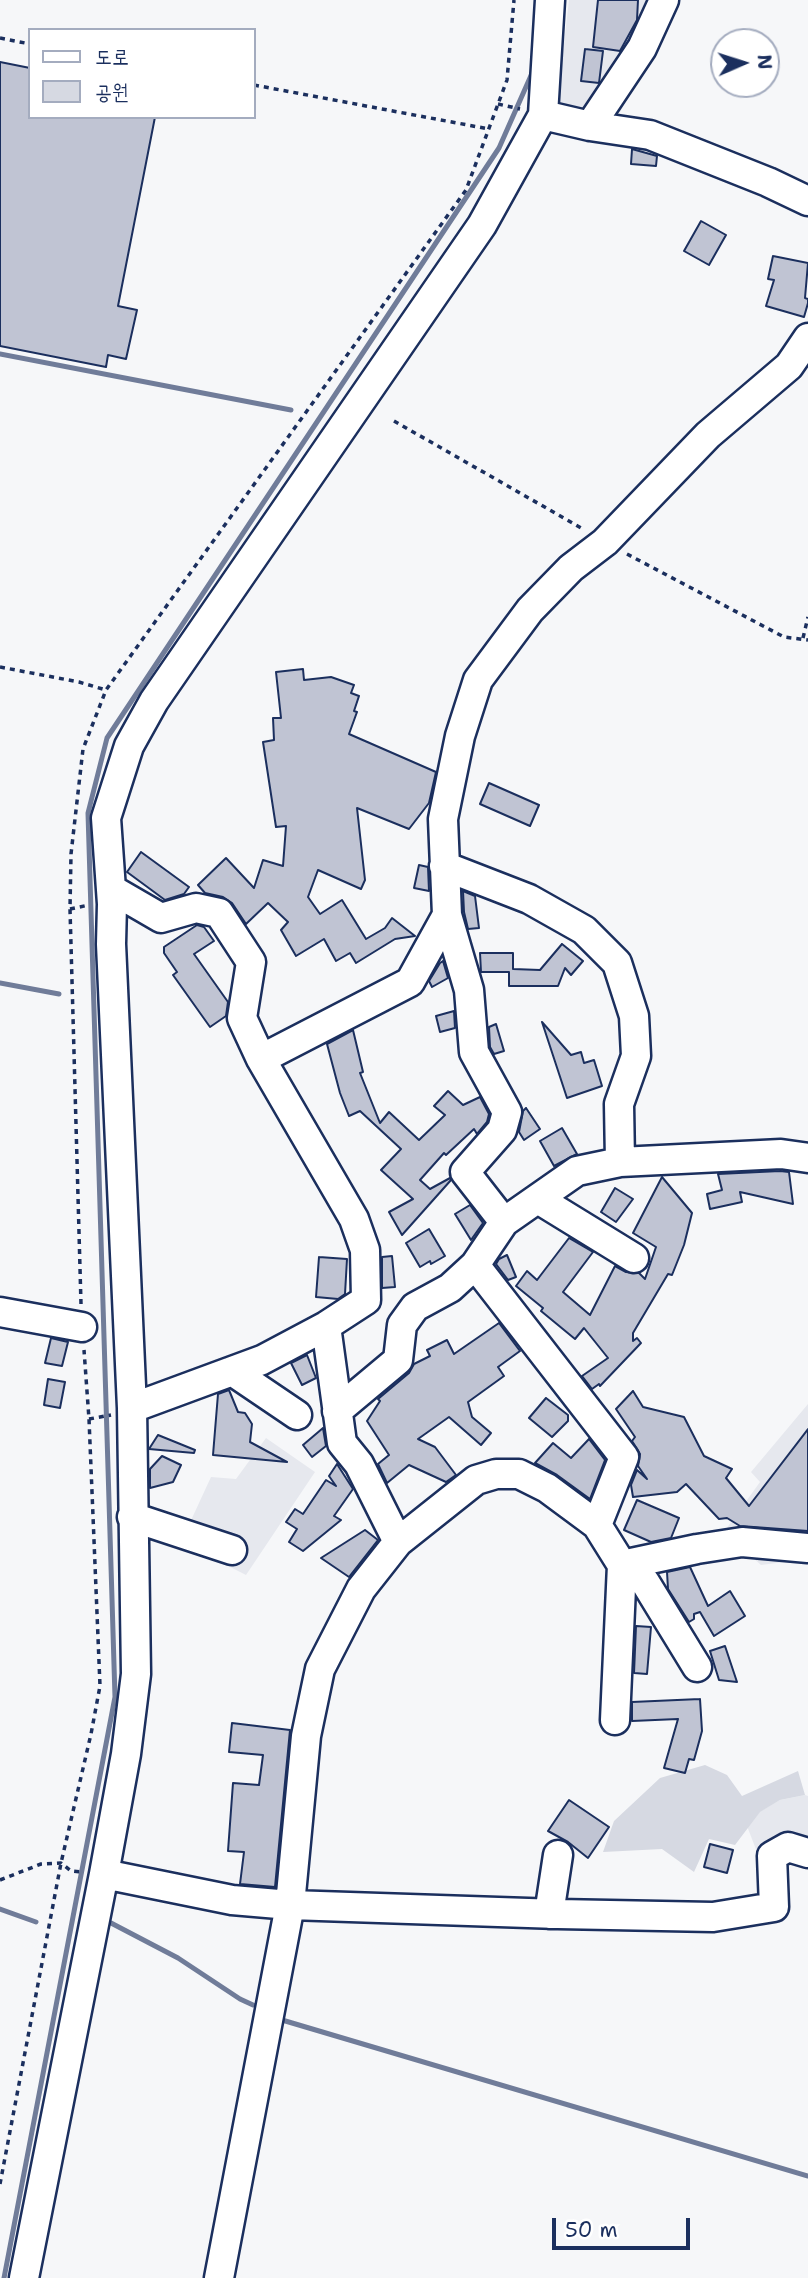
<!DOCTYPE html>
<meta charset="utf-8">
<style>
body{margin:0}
#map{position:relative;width:808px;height:2278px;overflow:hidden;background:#f6f7f9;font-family:"Shantell Sans","Poor Story",sans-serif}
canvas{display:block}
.legend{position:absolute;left:28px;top:28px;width:228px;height:91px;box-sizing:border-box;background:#fff;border:2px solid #a4acbf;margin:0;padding:9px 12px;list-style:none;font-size:21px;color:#1b2f5e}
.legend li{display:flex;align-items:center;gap:14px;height:35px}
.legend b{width:35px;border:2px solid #a4acbf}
.north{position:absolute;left:710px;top:28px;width:70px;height:70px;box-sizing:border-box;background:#fff;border:2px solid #a4acbf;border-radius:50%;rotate:87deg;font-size:19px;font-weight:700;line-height:28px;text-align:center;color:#1b2f5e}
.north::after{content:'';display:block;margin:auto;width:24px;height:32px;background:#1b2f5e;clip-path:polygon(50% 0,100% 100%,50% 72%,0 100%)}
.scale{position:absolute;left:552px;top:2218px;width:138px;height:32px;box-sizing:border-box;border:4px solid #1b2f5e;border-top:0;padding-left:9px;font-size:21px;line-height:24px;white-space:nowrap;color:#1b2f5e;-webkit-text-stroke:5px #fff;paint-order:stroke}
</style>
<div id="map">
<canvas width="808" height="2278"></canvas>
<ul class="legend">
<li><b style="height:9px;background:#fff"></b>도로</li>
<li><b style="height:19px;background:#d6d9e2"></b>공원</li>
</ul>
<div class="north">N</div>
<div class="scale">50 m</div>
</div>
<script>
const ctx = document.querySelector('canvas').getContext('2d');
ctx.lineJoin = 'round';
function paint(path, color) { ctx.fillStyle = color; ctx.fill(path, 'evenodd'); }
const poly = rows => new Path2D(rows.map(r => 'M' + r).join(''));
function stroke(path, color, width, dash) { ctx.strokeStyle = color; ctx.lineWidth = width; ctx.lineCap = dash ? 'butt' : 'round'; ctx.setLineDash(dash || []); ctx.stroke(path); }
paint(poly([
 [569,0,677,0,620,112,557,104],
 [808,1404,808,1559,761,1565,724,1532,760,1482,751,1472],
 [266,1438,315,1472,246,1575,181,1542,211,1477,236,1479],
 [805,1795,808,1796,808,1847,792,1842,757,1852,747,1826,759,1812,780,1800]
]), '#e6e8ee');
paint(poly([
 [705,1765,727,1775,742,1796,798,1771,805,1795,780,1800,760,1812,735,1845,709,1839,694,1872,662,1849,603,1852,614,1821,660,1778]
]), '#d6d9e2');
stroke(poly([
 [0,354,291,410],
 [0,983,59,994],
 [0,1909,36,1922],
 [111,1923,178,1958,240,1999,253,2005],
 [282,2020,808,2176],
 [4,2278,115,1697,88,813,107,738,499,148,533,71]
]), '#707c99', 5);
const building = poly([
 [598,0,638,0,637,20,620,51,593,47,598,0],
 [585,49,603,51,599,83,581,81,585,49],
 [0,62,30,68,30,117,155,117,118,306,137,310,126,359,108,355,106,367,0,346,0,62],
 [632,149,657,156,656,166,631,164,632,149],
 [701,221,726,235,709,265,684,251,701,221],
 [773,256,808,263,805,298,808,299,808,303,804,317,766,306,774,280,768,279,773,256],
 [303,669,304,680,331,677,354,685,351,693,359,696,354,711,357,712,349,734,436,772,429,803,409,829,357,808,365,880,361,889,318,870,308,897,320,914,342,900,366,939,385,928,392,918,415,936,395,939,356,963,350,953,336,961,324,939,296,956,281,930,288,922,268,903,246,924,232,903,223,897,205,893,198,885,226,858,254,888,263,860,283,866,286,826,276,827,263,742,274,740,273,718,281,718,276,672,303,669],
 [489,783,539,805,530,826,480,804,489,783],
 [141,852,189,887,184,894,165,900,127,872,141,852],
 [419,865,428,867,429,891,414,888,419,865],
 [463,891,475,896,479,928,468,929,464,912,463,891],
 [197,925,204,927,214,941,194,954,228,1002,226,1016,210,1027,173,975,177,972,164,953,164,947,197,925],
 [562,944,583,961,571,975,565,968,558,986,509,986,509,972,481,972,480,953,513,953,513,969,540,970,562,944],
 [443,961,448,978,432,987,429,981,440,963,443,961],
 [454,1011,455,1028,440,1032,436,1016,454,1011],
 [542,1022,571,1055,581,1052,584,1063,594,1060,602,1086,567,1098,542,1022],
 [496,1024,504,1051,494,1054,490,1047,489,1027,496,1024],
 [353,1030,363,1072,360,1073,380,1123,389,1112,419,1140,445,1115,434,1106,448,1091,463,1105,480,1097,489,1114,487,1122,477,1134,474,1129,446,1155,444,1153,420,1180,430,1189,450,1178,451,1180,402,1235,389,1212,413,1199,381,1170,401,1149,360,1111,349,1116,340,1093,327,1044,353,1030],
 [526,1108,540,1129,524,1140,519,1132,523,1111,526,1108],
 [562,1128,577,1154,554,1166,540,1141,562,1128],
 [780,1171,789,1172,793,1204,740,1192,742,1202,710,1209,707,1194,722,1190,718,1174,780,1171],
 [662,1177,692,1213,684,1245,672,1275,668,1274,633,1333,633,1341,637,1338,641,1343,600,1386,599,1384,592,1389,582,1376,608,1358,584,1328,575,1339,541,1311,543,1308,516,1286,527,1271,537,1280,569,1238,593,1252,563,1292,590,1315,615,1266,626,1272,639,1273,645,1279,656,1247,633,1233,662,1177],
 [615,1188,633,1199,616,1222,601,1212,615,1188],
 [470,1205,483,1223,471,1240,455,1214,470,1205],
 [429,1229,445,1256,431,1264,430,1261,420,1267,406,1243,429,1229],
 [507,1255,516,1277,508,1280,496,1264,499,1259,507,1255],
 [392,1256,395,1287,382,1288,382,1257,392,1256],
 [319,1257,347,1259,345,1294,338,1299,316,1297,319,1257],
 [499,1323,520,1351,498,1367,504,1376,468,1402,472,1417,491,1433,481,1445,449,1417,418,1439,435,1447,456,1475,446,1482,409,1465,387,1483,378,1464,389,1455,367,1421,380,1401,378,1399,409,1373,414,1364,430,1356,427,1350,447,1340,454,1354,499,1323],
 [51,1338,68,1342,62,1366,45,1363,51,1338],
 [307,1355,316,1378,302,1385,291,1363,307,1355],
 [48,1379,65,1382,60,1408,44,1405,48,1379],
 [229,1390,238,1412,245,1413,252,1424,250,1442,287,1462,213,1455,218,1394,229,1390],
 [633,1391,643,1407,684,1417,704,1456,732,1469,726,1478,749,1506,808,1429,808,1531,740,1526,727,1518,719,1519,686,1484,677,1492,633,1497,631,1485,637,1470,647,1479,638,1466,640,1454,632,1441,635,1437,616,1409,633,1391],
 [546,1398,568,1415,568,1421,552,1437,529,1418,546,1398],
 [323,1428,326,1446,312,1457,303,1445,323,1428],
 [158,1435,195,1450,194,1453,149,1449,158,1435],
 [589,1439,605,1460,590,1499,557,1475,535,1463,553,1443,571,1458,589,1439],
 [162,1456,181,1465,173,1482,150,1488,150,1469,162,1456],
 [337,1464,353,1489,334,1516,341,1520,303,1551,289,1542,297,1529,286,1522,295,1509,303,1514,326,1480,336,1486,329,1476,337,1464],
 [637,1500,679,1518,671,1538,651,1542,624,1530,637,1500],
 [365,1530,378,1540,349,1577,321,1558,365,1530],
 [690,1567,708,1606,730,1591,745,1616,714,1636,700,1612,694,1614,694,1619,689,1622,668,1589,667,1572,690,1567],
 [636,1626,651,1627,647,1674,634,1673,636,1626],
 [725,1646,737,1682,719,1680,710,1651,725,1646],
 [700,1699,702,1731,694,1760,689,1759,685,1773,664,1768,678,1719,632,1721,632,1702,700,1699],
 [232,1723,290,1730,275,1887,240,1884,244,1852,228,1851,233,1783,259,1785,263,1755,229,1752,232,1723],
 [569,1800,609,1827,588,1858,568,1842,548,1831,569,1800],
 [710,1844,733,1850,727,1873,704,1867,710,1844]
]);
paint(building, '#c0c4d3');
stroke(building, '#1b2f5e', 2);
const minor = poly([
 [543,115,590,126,650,135,768,182,808,201],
 [590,126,642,48,664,0],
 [444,866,529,899,584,930,617,963,634,1016,636,1056,619,1104,620,1162],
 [111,889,161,918,196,908,219,913,251,962,242,1018,261,1059,354,1219,365,1250,366,1300,326,1326,262,1360,132,1408],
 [447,915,469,990,474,1052,507,1112,502,1130,465,1172,504,1222,475,1265,624,1457,597,1525],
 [261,1059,410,982,447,915,443,819,460,736,478,680,530,610,571,568,605,542,708,435,789,366,808,338],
 [538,1199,634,1258],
 [504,1222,577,1171,620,1162,781,1154,808,1158],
 [0,1312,82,1327],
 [232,1371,297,1415],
 [337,1411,398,1360,402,1325,415,1307,450,1288,475,1265],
 [132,1517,232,1550],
 [398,1542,476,1480,496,1474,519,1474,547,1488,597,1525,622,1565,645,1582,697,1667],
 [615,1720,622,1565,697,1549,742,1542,808,1548],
 [104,1874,232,1900,290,1905,558,1914,713,1917,774,1907,772,1856,788,1847,808,1853],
 [549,1914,558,1855],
 [24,2278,104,1874,126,1754,136,1674,132,1408,111,944,112,904,106,818,129,746,154,701,482,225,543,115,550,0],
 [219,2278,290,1905,306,1736,320,1669,361,1589,398,1542,359,1464,342,1443,326,1326]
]);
stroke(minor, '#1b2f5e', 33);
stroke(poly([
 [0,38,30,44],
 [254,85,489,129],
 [498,104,520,109],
 [394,421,583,529],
 [627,554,784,637,808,640],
 [803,638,808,617],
 [0,667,79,682,106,690],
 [70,909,89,905],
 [81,1304,70,909,71,854,83,749,106,690,466,190,507,80,514,0],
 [89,1419,111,1415],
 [0,1880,41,1864,61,1863,71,1871,81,1872],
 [0,2184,61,1863,91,1734,100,1686,89,1419,84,1350]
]), '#1b2f5e', 3.5, [5, 5]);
stroke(minor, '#fff', 28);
</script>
